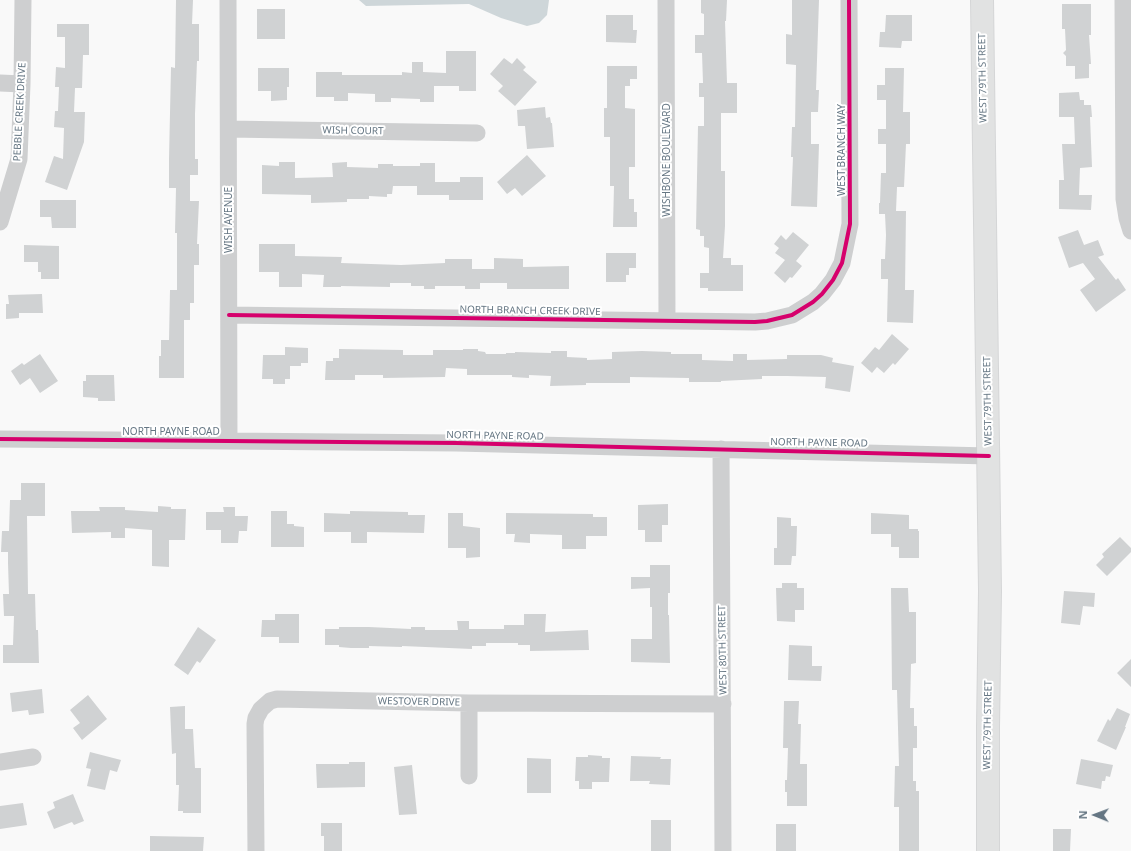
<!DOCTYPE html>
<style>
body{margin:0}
#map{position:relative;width:1131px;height:851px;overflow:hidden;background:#f9f9f9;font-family:"Noto Sans",sans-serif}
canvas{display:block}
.north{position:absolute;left:1075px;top:795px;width:40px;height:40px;-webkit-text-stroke:3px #fff;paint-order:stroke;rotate:271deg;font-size:11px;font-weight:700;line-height:16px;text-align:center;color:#657683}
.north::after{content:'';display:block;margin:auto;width:14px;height:18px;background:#657683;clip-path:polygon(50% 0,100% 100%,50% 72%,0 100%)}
</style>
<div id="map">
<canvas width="1131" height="851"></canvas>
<div class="north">N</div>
</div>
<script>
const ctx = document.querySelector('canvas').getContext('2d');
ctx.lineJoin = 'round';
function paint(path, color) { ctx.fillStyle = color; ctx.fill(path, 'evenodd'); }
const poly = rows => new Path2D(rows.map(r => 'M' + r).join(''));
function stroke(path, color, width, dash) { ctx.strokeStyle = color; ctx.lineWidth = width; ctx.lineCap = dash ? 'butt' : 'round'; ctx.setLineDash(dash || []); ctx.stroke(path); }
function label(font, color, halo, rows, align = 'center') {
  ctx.font = font + ' "Noto Sans",sans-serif'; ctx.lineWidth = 4; ctx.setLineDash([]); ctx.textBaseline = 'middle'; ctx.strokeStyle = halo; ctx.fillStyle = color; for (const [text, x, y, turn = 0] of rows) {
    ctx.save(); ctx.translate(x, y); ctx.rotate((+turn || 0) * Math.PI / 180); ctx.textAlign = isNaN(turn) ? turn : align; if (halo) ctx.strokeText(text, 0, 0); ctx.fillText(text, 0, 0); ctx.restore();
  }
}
paint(poly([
 [359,0,549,0,547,15,539,23,527,26,501,18,469,4,366,6]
]), '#ced6d9');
paint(poly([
 [176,0,193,0,192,24,199,24,199,61,197,61,195,114,195,159,198,159,198,175,190,175,190,201,199,201,197,244,199,244,199,265,194,265,194,303,190,303,190,320,184,320,184,378,159,378,159,356,161,356,161,340,169,340,170,290,177,290,177,233,175,233,176,188,169,188,169,159,171,67,175,68],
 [701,0,727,0,726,21,725,21,727,83,737,83,737,113,721,113,721,171,725,171,725,226,723,258,731,258,731,265,743,265,743,291,708,291,708,288,700,288,700,273,709,273,709,248,704,247,704,236,700,236,700,230,696,229,698,126,704,126,704,97,699,97,699,83,703,83,702,53,695,53,695,35,704,35,704,14,701,13],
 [792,0,819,0,816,90,819,90,818,112,811,112,811,144,819,144,817,207,791,206,793,157,791,157,792,127,795,127,796,65,786,64,786,34,792,35],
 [1062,4,1091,4,1091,35,1089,35,1091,64,1089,64,1089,78,1075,79,1075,66,1066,66,1066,56,1063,53,1066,50,1065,29,1062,29],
 [257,9,285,9,285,39,257,39],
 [606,15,633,15,633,30,637,30,636,43,606,42],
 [886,15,912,15,912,41,902,41,901,48,879,47,880,32,885,32],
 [57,24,89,24,89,55,83,55,82,88,75,88,74,112,85,112,84,142,67,190,45,182,54,156,63,159,64,128,54,127,55,111,58,111,59,87,55,87,56,67,65,68,65,37,57,37],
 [446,51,476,51,476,91,459,91,459,86,434,86,434,102,420,102,420,99,391,98,391,102,375,102,375,94,348,93,348,101,334,101,334,97,316,97,316,72,342,72,342,75,402,75,402,72,412,73,412,62,423,62,423,72,446,73],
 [504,58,512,64,517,58,526,67,523,70,537,82,515,106,498,91,503,86,490,74],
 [607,66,637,66,637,79,630,79,630,86,625,86,625,108,635,109,635,167,629,167,629,199,634,199,634,212,637,212,637,227,613,227,614,186,610,186,610,137,604,137,604,108,607,108],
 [258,68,289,68,289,87,287,87,287,100,271,101,271,91,258,91],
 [885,68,904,68,903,112,910,112,910,144,906,144,904,187,897,187,896,211,906,211,905,290,914,290,913,323,887,322,888,279,881,279,881,259,885,259,886,235,885,214,879,214,879,203,880,203,881,173,886,173,886,144,878,144,878,129,886,129,886,100,877,100,877,85,885,85],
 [1079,92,1080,100,1084,100,1084,105,1091,105,1092,117,1090,117,1092,167,1080,168,1079,195,1092,195,1091,210,1059,209,1059,180,1064,180,1062,144,1075,144,1074,117,1059,117,1059,93],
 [545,107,546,118,550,117,551,123,552,123,554,147,527,149,525,126,518,126,517,110],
 [527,155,546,176,522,196,515,188,507,194,497,182],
 [279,162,295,162,295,178,333,177,332,163,347,162,347,167,378,168,378,164,393,164,393,166,420,166,420,163,435,163,435,182,460,182,460,177,483,177,483,200,449,200,449,195,417,195,417,186,393,186,392,194,387,194,387,197,369,196,369,199,347,199,347,202,311,203,311,195,262,194,262,165,279,166],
 [40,200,76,200,76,228,52,228,51,217,40,217],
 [1078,230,1084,245,1098,240,1104,255,1098,257,1116,280,1118,278,1126,290,1096,312,1080,290,1095,279,1083,263,1069,268,1058,237],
 [793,232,809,245,796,261,802,266,792,278,790,277,785,283,774,273,785,260,775,253,779,248,774,244,781,235,786,240],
 [259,244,295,244,295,256,342,257,341,263,401,265,445,263,445,259,472,259,472,269,494,269,494,258,523,259,523,267,569,266,569,289,507,289,507,283,480,283,480,289,465,289,465,286,435,286,435,289,424,289,424,286,411,286,411,283,390,283,390,287,341,286,341,287,323,287,324,275,302,274,302,287,279,287,279,272,259,272],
 [24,245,59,246,59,279,41,279,41,272,38,272,38,262,24,262],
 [606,253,636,253,636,268,629,268,629,275,626,275,626,282,606,282],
 [42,294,43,313,19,313,19,318,6,319,6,304,9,304,8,295],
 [892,334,909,349,895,365,893,363,884,373,877,367,872,373,861,363,875,347,879,350],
 [285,347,308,348,308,363,301,363,301,366,290,366,290,379,285,379,285,384,273,384,273,379,262,379,263,355,285,355],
 [339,349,403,350,403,355,433,355,433,350,463,350,463,349,478,349,478,351,485,352,486,354,506,354,506,353,515,353,515,352,551,353,551,351,567,351,567,357,587,358,587,360,612,359,612,352,642,351,671,352,671,354,702,354,702,360,733,361,733,354,747,354,747,360,787,359,787,355,821,355,833,358,832,362,854,366,850,392,825,388,826,377,787,376,762,376,762,379,721,381,721,382,689,382,689,378,630,377,630,383,586,383,586,385,550,386,551,376,529,375,529,378,512,377,512,375,467,375,467,369,446,368,445,377,383,378,383,375,355,375,355,380,325,380,326,361,333,361,333,358,339,358],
 [40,354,58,381,40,393,30,378,20,385,11,371,22,363,24,365],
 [86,375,114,375,115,401,98,401,98,398,83,397,83,381,86,381],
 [21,483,45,483,45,516,27,516,28,594,35,594,36,630,38,630,39,663,3,663,3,645,13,645,14,616,4,616,3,594,9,594,8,563,8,552,1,552,2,531,9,531,10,500,21,500],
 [668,504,668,525,662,525,662,542,645,542,645,530,638,530,638,505],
 [158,506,171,507,171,509,186,509,185,540,169,540,169,567,152,566,152,530,125,528,125,538,111,538,111,532,72,533,71,511,100,511,99,507,125,507,125,510,158,512],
 [223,507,235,507,235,516,248,516,247,531,239,531,238,543,221,543,221,530,206,530,206,512,224,512],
 [271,511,287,511,287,524,294,524,294,526,304,527,304,547,271,547],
 [350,511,408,512,408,515,425,515,424,533,367,532,367,543,351,543,351,532,324,532,324,513,350,514],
 [448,513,463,513,463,526,480,528,480,557,466,558,466,548,448,548],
 [506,513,593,514,593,517,607,517,607,536,586,536,586,549,562,549,562,535,530,534,530,543,514,542,515,534,506,534],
 [871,513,909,515,909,529,918,529,918,531,919,531,919,558,899,558,899,547,891,547,891,534,871,534],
 [777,517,791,518,791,526,797,526,796,556,792,556,791,565,774,565,774,548,777,548],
 [1120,537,1131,548,1131,552,1107,576,1096,565,1104,557,1102,554],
 [650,565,670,565,670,593,668,593,668,615,669,615,670,663,631,662,631,639,652,639,652,607,650,607,650,588,631,589,631,577,650,577],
 [782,583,797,583,797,588,804,588,804,610,795,610,795,622,777,621,776,588,782,588],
 [891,588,908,588,909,612,916,612,916,663,911,664,910,708,914,708,914,726,917,726,917,748,913,748,913,781,916,781,916,791,919,791,919,851,899,851,899,807,894,807,895,766,899,766,897,690,892,690],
 [1064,591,1095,593,1094,607,1083,606,1080,625,1061,623],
 [275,614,299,614,299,643,279,643,279,637,261,637,262,620,275,620],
 [524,614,546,614,545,632,588,630,589,650,530,651,530,645,518,645,518,643,486,643,486,646,472,646,472,649,402,646,402,647,369,646,369,648,351,648,339,647,339,645,325,645,325,629,339,629,339,627,369,627,411,629,411,627,425,627,425,630,458,630,457,621,469,621,469,629,504,629,504,625,524,625],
 [198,627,216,640,200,663,197,661,188,675,174,665],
 [789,645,812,646,812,666,822,666,821,681,788,680],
 [1131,659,1131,687,1117,673],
 [42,689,44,713,29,715,28,710,12,712,10,693],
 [88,695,107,719,82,740,73,728,80,723,70,710],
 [784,701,799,701,798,724,801,724,800,764,807,764,807,806,787,806,787,792,785,792,785,780,787,780,788,748,783,748],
 [185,706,185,729,193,729,195,768,201,768,201,813,183,813,183,811,178,811,179,785,176,785,176,753,172,754,170,707],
 [1117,708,1130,714,1125,727,1126,727,1116,750,1097,741,1108,719,1110,721],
 [90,752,121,760,117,772,110,770,105,790,87,786,91,769,86,768],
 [588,755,602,756,602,758,610,758,609,782,592,782,592,789,579,789,579,781,575,781,576,757,588,757],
 [631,756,661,757,660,759,671,759,670,785,649,784,650,781,630,781],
 [527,758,551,759,551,793,527,793],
 [1081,759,1113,765,1110,777,1106,776,1105,781,1102,781,1101,789,1076,784],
 [349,762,365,762,365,787,317,788,316,764,349,764],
 [412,765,417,814,399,815,394,767],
 [73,794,84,821,74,825,72,822,54,829,47,812,55,808,53,802],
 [23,803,27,825,0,829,0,806],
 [651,820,671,820,671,851,651,851],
 [321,823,342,823,342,851,324,851,324,836,321,836],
 [776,824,796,824,796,851,776,851],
 [1053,829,1071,829,1070,851,1053,851],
 [150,836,204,837,203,851,150,851]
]), '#d0d2d3');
const major = poly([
 [982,0,990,591,988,727,988,851]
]);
stroke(major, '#d5d6d7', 24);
stroke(poly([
 [228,0,229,440],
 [666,0,667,321],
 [1123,0,1124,199,1127,218,1131,231],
 [0,83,22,84],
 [229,129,477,133],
 [0,222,19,159,22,84,23,0],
 [229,315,755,322,767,321,792,315,813,302,822,294,833,280,842,263,850,224,849,0],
 [0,439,456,443,989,456],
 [721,449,723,851],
 [469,703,469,776],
 [0,762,33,757],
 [256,851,255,724,256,718,261,709,270,701,277,699,469,703,723,704]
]), '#cecfd0', 17);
stroke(major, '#e1e2e2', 22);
stroke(poly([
 [229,315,755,322,767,321,792,315,813,302,822,294,833,280,842,263,850,224,849,0],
 [0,439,456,443,989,456]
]), '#d6006c', 4);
label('10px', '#657683', '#fff', [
 ["WEST 79TH STREET",983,78,-91],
 ["PEBBLE CREEK DRIVE",20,112,-87],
 ["WISH COURT",353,131,1],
 ["WEST BRANCH WAY",842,150,-90],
 ["WISHBONE BOULEVARD",667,160,-90],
 ["WISH AVENUE",229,220,-90],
 ["NORTH BRANCH CREEK DRIVE",530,311,1],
 ["WEST 79TH STREET",988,401,-91],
 ["NORTH PAYNE ROAD",171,432],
 ["NORTH PAYNE ROAD",495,436,1],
 ["NORTH PAYNE ROAD",819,443,1],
 ["WEST 80TH STREET",723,650,-91],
 ["WESTOVER DRIVE",419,702,1],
 ["WEST 79TH STREET",988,725,-89]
]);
</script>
